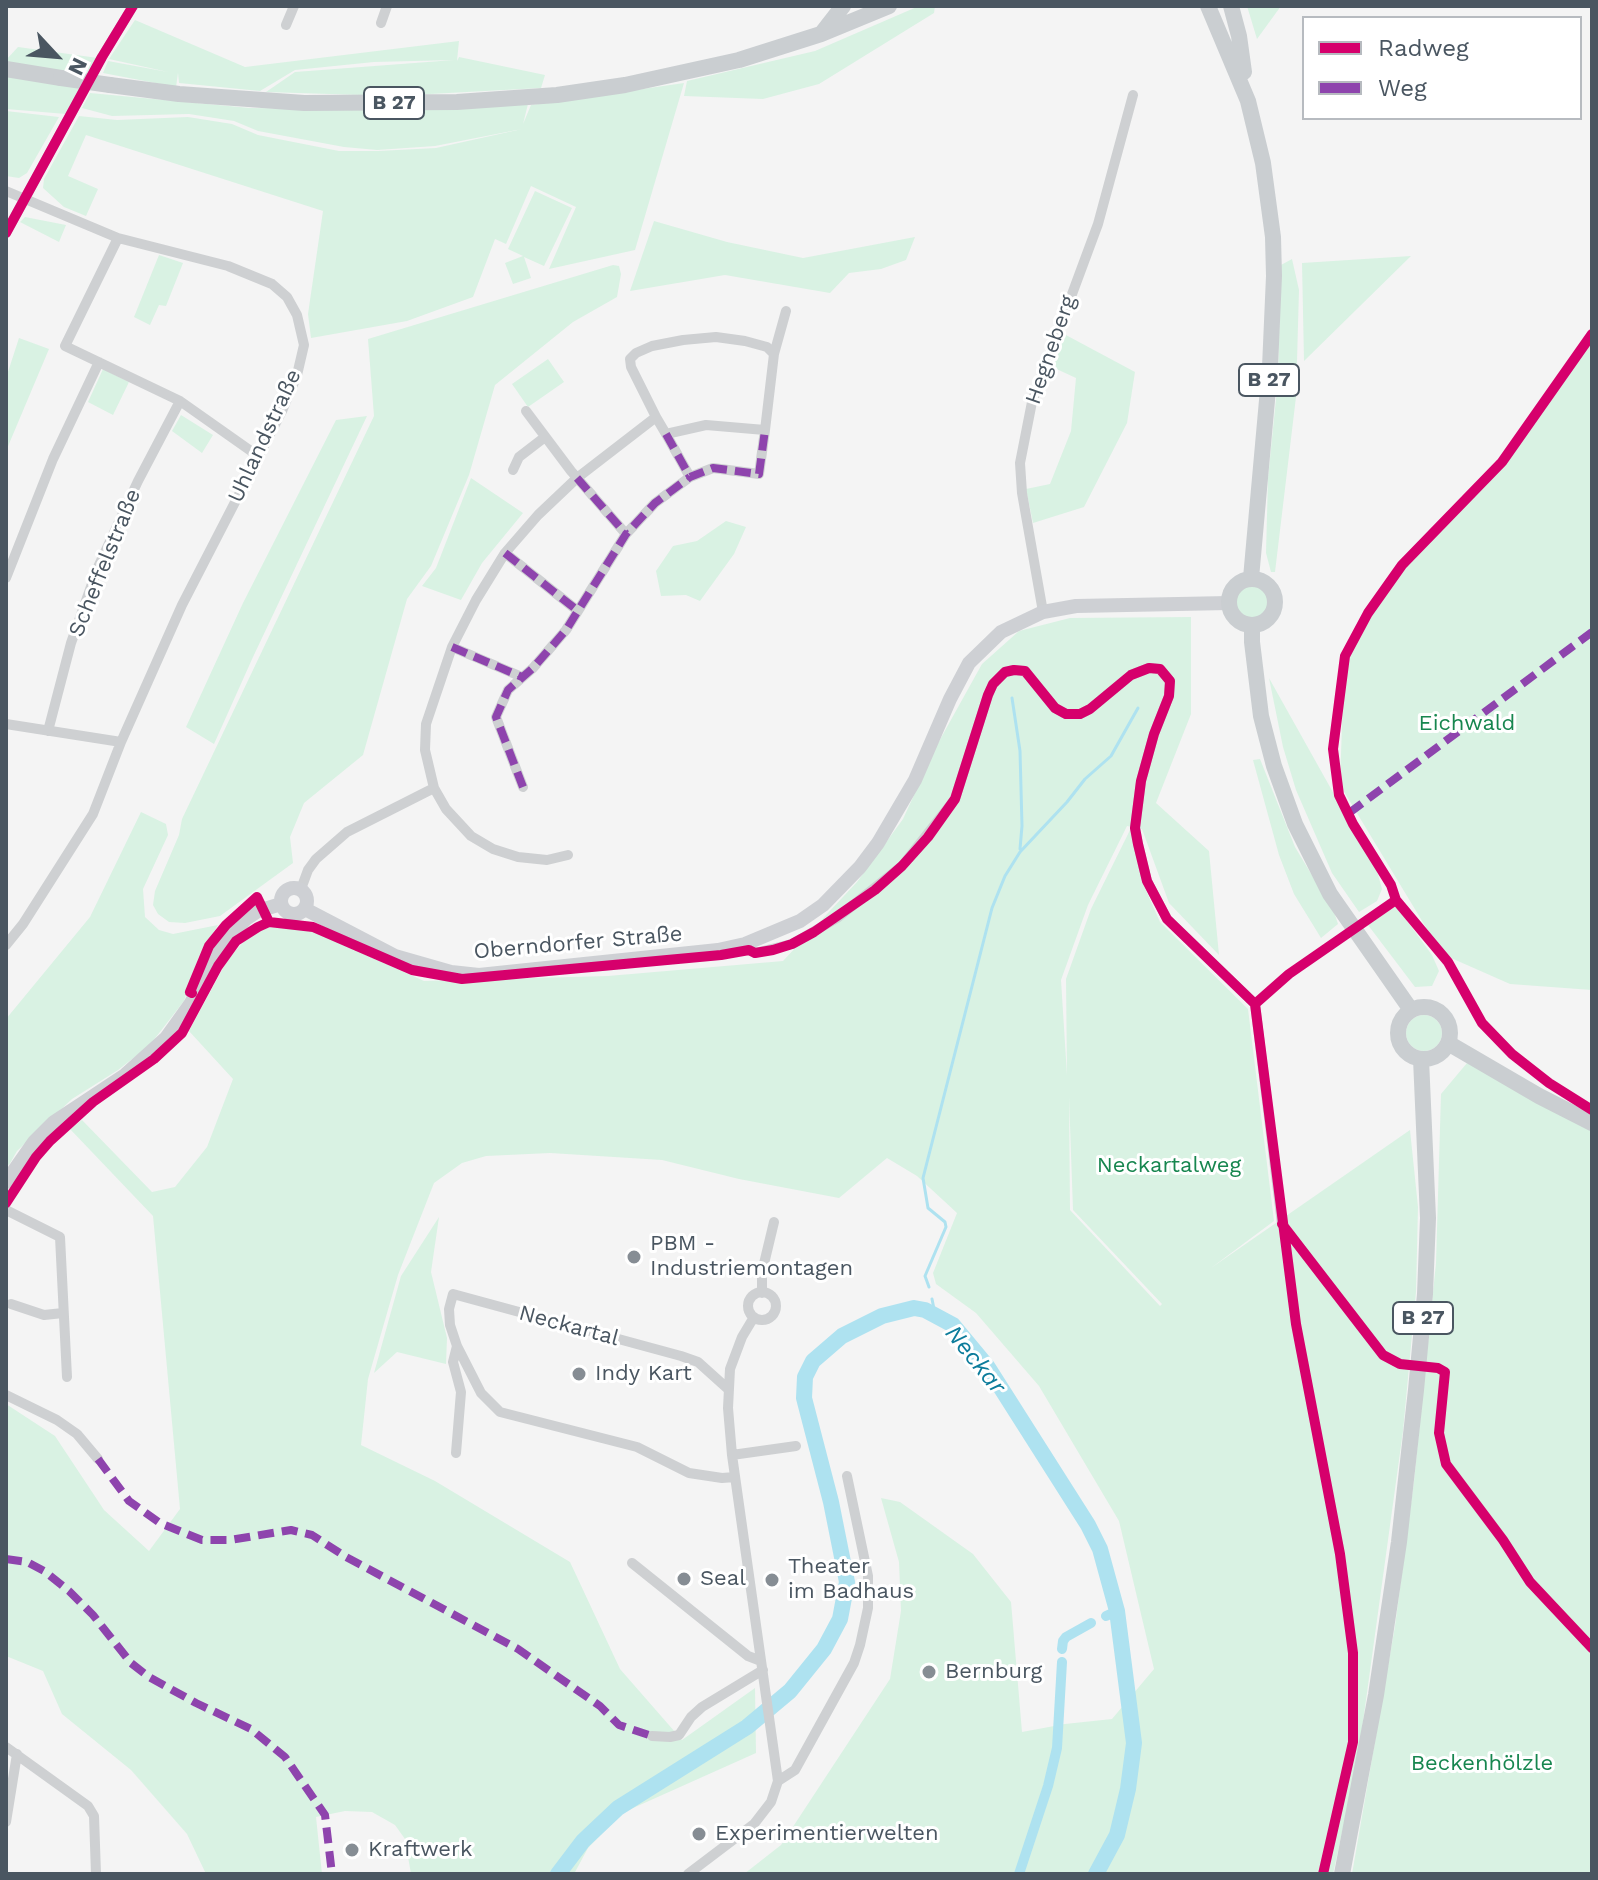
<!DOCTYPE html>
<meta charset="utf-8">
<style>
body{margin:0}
#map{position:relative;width:1598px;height:1880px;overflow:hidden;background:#f4f4f4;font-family:"Work Sans",sans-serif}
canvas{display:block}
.frame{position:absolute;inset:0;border:8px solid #4a5661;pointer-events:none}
.legend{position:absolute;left:1302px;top:16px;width:280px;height:104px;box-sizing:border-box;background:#fff;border:2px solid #b7bbc0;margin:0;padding:10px 14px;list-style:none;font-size:24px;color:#4a5661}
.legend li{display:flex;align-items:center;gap:16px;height:40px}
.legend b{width:40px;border:2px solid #b7bbc0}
.north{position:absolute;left:16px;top:16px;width:80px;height:80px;-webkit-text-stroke:6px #fff;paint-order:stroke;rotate:116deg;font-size:22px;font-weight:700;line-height:32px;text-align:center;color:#4a5661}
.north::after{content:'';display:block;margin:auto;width:28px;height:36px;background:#4a5661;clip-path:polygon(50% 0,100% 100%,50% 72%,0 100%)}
</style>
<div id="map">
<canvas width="1598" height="1880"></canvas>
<div class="frame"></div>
<ul class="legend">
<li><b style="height:10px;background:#d6006c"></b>Radweg</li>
<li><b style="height:10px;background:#8e44ad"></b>Weg</li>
</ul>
<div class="north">N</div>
</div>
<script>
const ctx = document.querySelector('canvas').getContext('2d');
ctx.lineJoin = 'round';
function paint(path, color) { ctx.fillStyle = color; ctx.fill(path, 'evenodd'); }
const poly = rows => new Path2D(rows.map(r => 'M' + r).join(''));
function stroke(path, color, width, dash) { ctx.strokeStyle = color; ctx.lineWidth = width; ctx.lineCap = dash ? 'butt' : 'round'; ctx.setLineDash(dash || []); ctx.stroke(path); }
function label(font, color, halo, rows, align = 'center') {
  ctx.font = font + ' "Work Sans",sans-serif'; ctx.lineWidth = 6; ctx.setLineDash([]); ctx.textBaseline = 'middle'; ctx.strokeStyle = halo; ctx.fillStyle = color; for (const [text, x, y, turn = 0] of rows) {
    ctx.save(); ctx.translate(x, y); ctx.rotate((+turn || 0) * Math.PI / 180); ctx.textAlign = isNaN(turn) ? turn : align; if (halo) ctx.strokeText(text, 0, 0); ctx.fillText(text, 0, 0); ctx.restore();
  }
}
paint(poly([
 [919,6,935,6,934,13,819,84,763,99,684,96,687,81,815,51],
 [1247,6,1281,6,1257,39],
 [135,20,245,67,459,41,457,61,459,57,545,75,541,88,393,96,266,92,295,72,454,60,374,62,295,70,260,91,179,83,178,73,176,87,103,73,108,61,168,72,109,59],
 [18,47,98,58,86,79,6,66,6,60],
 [6,72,83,85,66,114,6,109],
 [684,83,635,250,549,269,576,207,531,186,506,244,495,239,473,297,407,321,311,338,308,314,323,211,86,135,68,176,98,189,86,216,64,207,43,188,44,179,79,116,117,120,188,117,232,124,258,135,339,151,378,151,436,148,522,129,435,146,377,150,344,147,258,131,234,121,189,114,112,116,82,108,90,93,250,108,444,110,528,104,523,124,531,105],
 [6,111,59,117,27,173,19,178,6,176],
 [535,191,572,208,544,266,524,257,531,278,513,284,505,263,523,256,508,249],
 [25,217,66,225,59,242,20,222],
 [654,221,727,242,803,258,915,237,906,260,881,269,849,273,830,293,725,275,630,291],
 [159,255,183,263,166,306,159,305,150,325,134,317],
 [1411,256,1304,361,1302,263],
 [1292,259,1299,290,1296,397,1275,572,1271,572,1266,553,1268,478,1278,379,1281,265],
 [613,265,619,266,621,274,617,297,573,322,495,385,469,475,431,566,407,599,363,755,304,803,290,837,293,863,220,916,185,923,169,922,158,914,153,905,155,891,179,835,182,819,374,416,368,339],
 [1064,334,1135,372,1127,423,1084,507,1033,523,1026,489,1050,484,1071,431,1076,378,1050,366],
 [19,338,49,349,6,451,6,378],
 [1592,338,1592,990,1510,984,1442,954,1340,785,1344,663,1385,589,1507,459],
 [548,359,564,382,528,407,512,384],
 [103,369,129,382,113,415,88,402],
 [181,415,213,435,202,453,172,431],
 [367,416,253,657,214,744,186,727,243,603,336,420],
 [471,478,523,513,482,563,461,600,422,586,436,568],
 [726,521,746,527,734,554,700,601,686,595,661,596,656,571,673,546,697,541],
 '1233 602a18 18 0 1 1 36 0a18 18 0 1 1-36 0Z',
 [1191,617,1191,714,1156,803,1209,851,1219,955,1169,903,1142,829,1127,826,1088,905,1061,980,1067,1075,1066,979,1091,909,1130,830,1144,886,1160,922,1248,1009,1274,1221,1211,1268,1410,1130,1418,1207,1416,1292,1403,1431,1358,1758,1333,1874,744,1874,781,1845,890,1679,901,1611,899,1562,881,1498,900,1502,973,1554,1011,1602,1022,1732,1065,1724,1112,1719,1154,1669,1119,1521,1039,1386,976,1313,936,1284,933,1273,957,1213,917,1176,887,1158,839,1198,739,1179,662,1160,550,1153,486,1156,462,1163,434,1183,398,1275,368,1379,361,1445,435,1481,570,1562,620,1669,682,1740,755,1688,756,1753,622,1813,588,1848,574,1874,411,1874,405,1839,395,1825,372,1812,345,1811,316,1817,322,1874,206,1874,187,1834,131,1770,62,1714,43,1671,6,1656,6,1404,55,1436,104,1510,149,1551,180,1509,153,1216,70,1129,82,1120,152,1192,175,1187,207,1147,233,1079,189,1031,228,959,248,937,269,927,313,931,424,981,608,976,783,961,857,882,903,819,937,745,982,664,1019,631,1070,618],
 [1069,1097,1073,1210,1162,1304,1160,1306,1070,1210],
 [1269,678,1377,871,1382,889,1377,901,1359,912,1332,873,1296,790,1283,747],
 [1260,759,1295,847,1334,912,1338,924,1321,938,1294,894,1279,855,1253,760],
 [141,812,166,824,168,835,143,889,145,917,159,930,173,934,218,925,199,956,184,1001,149,1046,118,1070,72,1099,17,1151,9,1165,6,1163,6,1019,90,917],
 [1396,906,1432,955,1439,971,1432,986,1415,987,1368,925],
 '1406 1033a18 18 0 1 1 36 0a18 18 0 1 1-36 0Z',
 [1467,1063,1592,1128,1592,1874,1352,1874,1395,1626,1414,1481,1436,1263,1441,1094],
 [439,1217,431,1272,447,1338,446,1364,397,1352,374,1373,401,1276]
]), '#d9f2e3');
stroke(poly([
 [1012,698,1020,751,1022,826,1020,849],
 [929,1287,925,1276,946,1227,945,1222,928,1208,923,1178,992,908,1005,876,1020,852,1067,802,1085,779,1111,756,1138,708],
 [932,1299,935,1314]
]), '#aee2f0', 3);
stroke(poly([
 [1106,1616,1117,1611],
 [1062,1649,1063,1641,1066,1637,1091,1623],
 [1019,1874,1048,1786,1057,1748,1062,1662]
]), '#aee2f0', 10);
stroke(poly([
 [558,1874,583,1841,618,1808,747,1727,790,1691,824,1649,840,1619,847,1582,831,1502,804,1398,805,1377,813,1361,842,1336,882,1316,914,1308,925,1310,953,1325,987,1366,1088,1525,1100,1549,1117,1611,1134,1743,1128,1789,1117,1835,1096,1874]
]), '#aee2f0', 16);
stroke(poly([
 [381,23,387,6],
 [286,25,294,6],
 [6,191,118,238,228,266,272,284,287,297,297,315,304,345,297,375,282,411,182,605,121,742,93,814,23,924,6,945],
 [6,233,102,57,133,6],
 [118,238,65,346,180,401,258,456],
 [526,411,571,471,626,534],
 [656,417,666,434,706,425,765,430,774,354],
 [666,434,690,477,713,468,759,474,765,430],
 [513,470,519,457,545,437],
 [505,553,578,611],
 [6,578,53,459,99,362],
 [1043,612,1022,493,1020,463,1032,402,1098,224,1133,95],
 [452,647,522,677],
 [6,724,121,742],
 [48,731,71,643,98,567,138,481,180,401],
 [523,787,496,717,508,690,533,668,566,630,626,534,655,503,690,477],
 [568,855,547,860,518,857,493,849,471,836,446,809,434,788,425,750,426,724,452,647,476,600,505,553,538,515,577,478,656,417,631,367,630,359,636,353,652,346,683,340,716,337,745,341,767,347,774,354,786,311],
 [301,889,308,870,316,859,347,832,434,788],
 [745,944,755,953,792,944,837,918,902,866,955,799,988,695,993,684,1005,672,1014,670,1025,671,1055,708,1066,714,1080,714,1090,709,1131,675,1149,668,1160,669,1170,681,1169,696,1154,734,1141,781,1135,828,1138,844,1147,881,1167,919,1255,1004,1282,1224],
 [6,1210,60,1237,67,1377],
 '748 1306a14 14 0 1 1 28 0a14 14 0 1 1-28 0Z',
 [762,1293,762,1272,774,1222],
 [11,1304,44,1315,63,1313],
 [728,1389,698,1362,681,1356,453,1294,449,1309,450,1325,457,1346,481,1393,500,1412,637,1447,689,1473,722,1478,735,1477],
 [6,1395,57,1420,77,1434,98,1459],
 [456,1453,461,1392,453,1362,457,1346],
 [732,1455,796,1446],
 [632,1563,748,1656,761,1661],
 [652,1736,670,1737,679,1735,691,1717,702,1707,763,1670],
 [6,1747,88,1806,94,1816,96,1874],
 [778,1781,795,1770,854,1663,860,1645,868,1608,868,1576,847,1476],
 [6,1822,17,1754],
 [688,1874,754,1824,771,1802,778,1781,732,1455,728,1408,730,1369,742,1337,754,1317]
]), '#ced0d2', 10);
stroke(poly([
 '281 901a13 13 0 1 1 26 0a13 13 0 1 1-26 0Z',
 [305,909,395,956,451,972,479,975,718,950,745,944,800,921,823,905,860,867,878,843,915,780,950,699,969,663,1001,632,1043,612,1076,606,1229,603],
 [6,1182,34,1142,54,1122,125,1075,166,1038,191,1003,220,947,246,919,258,911,281,904]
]), '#ced0d4', 14);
stroke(poly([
 [1208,6,1248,101,1263,163,1273,237,1274,276,1270,367,1251,578],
 [1231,6,1239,36,1244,72],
 [822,33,843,6],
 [6,69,61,78],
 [110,85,179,94,304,103,457,102,557,95,625,85,739,60,821,34,889,6],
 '1229 602a23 23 0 1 1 46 0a23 23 0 1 1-46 0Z',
 [1252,625,1252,642,1261,716,1274,766,1295,824,1330,894,1411,1010],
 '1398 1033a26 26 0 1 1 52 0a26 26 0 1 1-52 0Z',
 [1448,1043,1539,1096,1592,1123],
 [1342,1874,1376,1695,1399,1542,1416,1390,1425,1294,1428,1218,1421,1059]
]), '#caced1', 16);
stroke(poly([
 [61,78,110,85]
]), '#caced1', 16);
stroke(poly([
 [666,434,690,477,713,468,759,474,765,430],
 [577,478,626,534],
 [505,553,578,611],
 [452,647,522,677],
 [523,787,496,717,508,690,533,668,566,630,626,534,655,503,690,477],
 [1349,813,1592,632],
 [98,1459,129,1501,160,1523,202,1540,230,1540,291,1530,312,1535,346,1557,518,1649,600,1706,619,1725,652,1736],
 [6,1559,27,1562,44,1571,69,1591,93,1615,131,1663,149,1677,196,1703,251,1729,285,1757,325,1815,332,1874]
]), '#8e44ad', 8, [16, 8]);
stroke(poly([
 [6,233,102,57,133,6],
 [1592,334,1502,462,1402,565,1368,613,1345,656,1333,749,1339,795,1353,824,1391,885,1396,900,1448,962,1482,1023,1512,1054,1549,1083,1592,1110],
 [192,993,190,992,209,946,226,925,257,897,269,922],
 [1255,1004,1289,974,1396,900],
 [6,1203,36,1157,50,1141,93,1102,154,1059,182,1033,218,966,236,941,258,927,269,922,313,927,412,970,462,979,721,955,749,950,755,953,773,950,792,944,814,932,875,890,902,866,928,837,955,799,988,695,993,684,1005,672,1014,670,1025,671,1055,708,1066,714,1080,714,1090,709,1131,675,1149,668,1160,669,1170,681,1169,696,1154,734,1141,781,1135,828,1138,844,1147,881,1167,919,1255,1004,1296,1324,1340,1554,1353,1653,1353,1742,1323,1874],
 [1282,1224,1383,1355,1400,1364,1438,1368,1445,1372,1439,1433,1446,1464,1503,1540,1530,1582,1592,1648]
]), '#d6006c', 10);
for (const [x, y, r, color] of [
 [634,1257,8,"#868d94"],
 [579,1374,8,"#868d94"],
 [684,1579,8,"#868d94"],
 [772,1580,8,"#868d94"],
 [929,1672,8,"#868d94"],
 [699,1834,8,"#868d94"],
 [352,1850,8,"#868d94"]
]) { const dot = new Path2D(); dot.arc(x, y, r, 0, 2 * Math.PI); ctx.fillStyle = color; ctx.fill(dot); stroke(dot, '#fff', 3); }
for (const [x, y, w] of [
 [394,103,60],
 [1269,380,60],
 [1423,1318,60]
]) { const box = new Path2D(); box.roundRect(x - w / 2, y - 16, w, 32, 6); ctx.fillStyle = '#fff'; ctx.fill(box); stroke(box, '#4a5661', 2); }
label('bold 20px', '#4a5661', null, [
 ["B 27",394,103],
 ["B 27",1269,380],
 ["B 27",1423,1318]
]);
label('22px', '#4a5661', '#fff', [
 ["Hegneberg",1051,350,-71],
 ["Uhlandstraße",265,436,-65],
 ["Scheffelstraße",105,563,-68],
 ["Oberndorfer Straße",578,943,-5],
 ["Neckartal",569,1326,15]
]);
label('22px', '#17864f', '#fff', [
 ["Eichwald",1467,724],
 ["Neckartalweg",1169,1166],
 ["Beckenhölzle",1482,1764]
]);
label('22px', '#4a5661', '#fff', [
 ["PBM -",650,1244],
 ["Industriemontagen",650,1269],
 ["Indy Kart",595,1374],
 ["Theater",788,1567],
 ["im Badhaus",788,1592],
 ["Seal",700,1579],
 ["Bernburg",945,1672],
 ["Experimentierwelten",715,1834],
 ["Kraftwerk",368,1850]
], 'left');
label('italic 24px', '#0c7c9b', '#fff', [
 ["Neckar",975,1360,51]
]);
</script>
